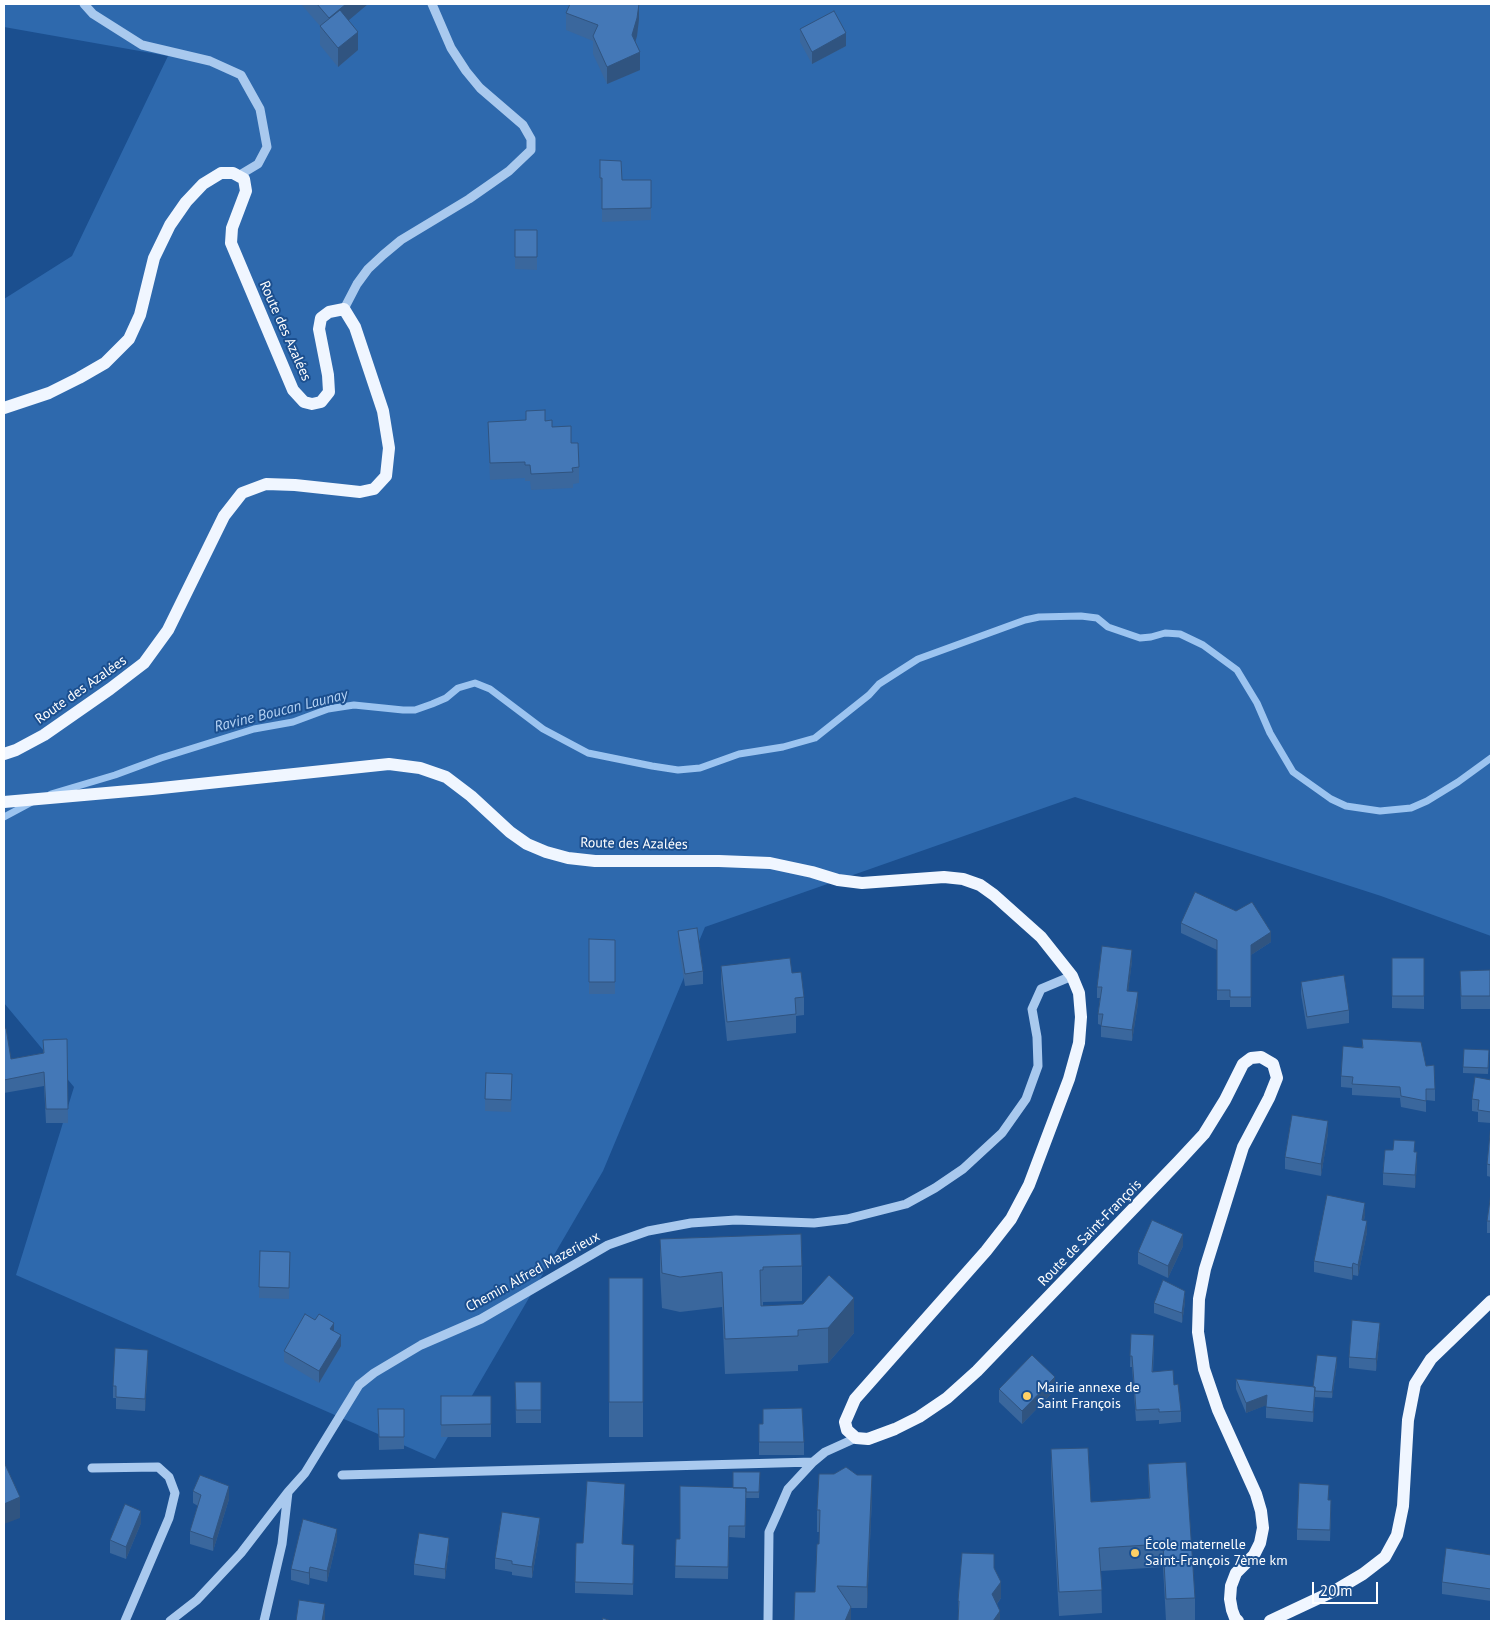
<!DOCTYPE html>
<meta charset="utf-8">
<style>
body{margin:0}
#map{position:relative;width:1495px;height:1625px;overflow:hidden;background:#1b4f8f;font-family:"PT Sans",sans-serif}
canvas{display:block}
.frame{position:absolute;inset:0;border:5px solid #fff;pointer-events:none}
.scale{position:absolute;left:1312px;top:1582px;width:66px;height:22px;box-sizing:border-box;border:2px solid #fff;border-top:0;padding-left:6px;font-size:15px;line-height:18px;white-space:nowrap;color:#fff;-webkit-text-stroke:4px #1b4f8f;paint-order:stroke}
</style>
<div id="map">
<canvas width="1495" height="1625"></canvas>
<div class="frame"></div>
<div class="scale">20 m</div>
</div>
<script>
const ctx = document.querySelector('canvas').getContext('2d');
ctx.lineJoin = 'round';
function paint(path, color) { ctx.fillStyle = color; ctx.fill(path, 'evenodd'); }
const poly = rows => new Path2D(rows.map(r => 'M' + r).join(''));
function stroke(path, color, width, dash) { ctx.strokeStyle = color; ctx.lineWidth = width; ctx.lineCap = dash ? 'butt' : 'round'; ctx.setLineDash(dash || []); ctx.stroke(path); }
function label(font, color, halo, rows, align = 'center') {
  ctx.font = font + ' "PT Sans",sans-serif'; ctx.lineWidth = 4; ctx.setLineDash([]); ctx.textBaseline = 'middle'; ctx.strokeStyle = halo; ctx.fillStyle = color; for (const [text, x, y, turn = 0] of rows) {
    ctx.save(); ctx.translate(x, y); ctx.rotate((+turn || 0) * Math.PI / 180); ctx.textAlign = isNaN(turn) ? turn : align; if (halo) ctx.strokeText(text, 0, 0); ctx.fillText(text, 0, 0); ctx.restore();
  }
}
paint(poly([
 [4,4,1491,4,1491,936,1381,896,1075,797,705,927,603,1171,435,1459,16,1275,74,1087,4,1003,4,299,72,256,168,56,4,27]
]), '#2e69ad');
stroke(poly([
 [51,794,115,775,161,758,254,729,293,722,328,709,354,705,403,710,415,710,432,704,446,698,458,688,475,683,490,689,543,729,588,753,652,766,678,770,700,768,739,754,783,747,815,738,869,695,879,684,918,659,1025,620,1039,617,1081,616,1097,618,1108,627,1140,638,1151,637,1165,633,1180,634,1203,645,1237,670,1257,703,1270,733,1293,772,1331,799,1346,806,1380,811,1411,808,1427,801,1458,782,1491,758],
 [4,817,32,802]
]), '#9cc4f0', 7);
stroke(poly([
 [84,4,93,14,142,45,210,61,241,75,260,109,267,147,258,164,238,176],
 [344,309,357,284,368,269,383,255,401,240,469,199,509,171,531,150,531,139,523,125,480,88,466,71,451,48,432,4],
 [92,1468,158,1467,169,1477,175,1493,169,1518,125,1621],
 [342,1475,813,1462],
 [170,1621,197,1600,241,1553,288,1492,305,1473,359,1385,374,1373,421,1345,481,1319,608,1245,648,1231,691,1223,736,1220,814,1223,847,1219,906,1204,935,1188,963,1169,1002,1133,1026,1099,1038,1066,1037,1037,1032,1009,1041,989,1072,976],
 [264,1621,282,1544,288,1492],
 [768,1621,769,1532,778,1512,788,1489,813,1462,825,1452,856,1438]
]), '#a9c9ee', 9);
stroke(poly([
 [4,408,49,393,79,378,105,363,129,339,140,315,154,258,170,225,186,202,203,184,221,173,233,173,244,179,246,191,232,228,231,243,293,390,304,402,312,404,321,402,329,392,328,375,319,329,321,318,329,312,344,309,355,327,383,411,389,448,386,476,374,489,360,492,295,485,266,484,242,493,224,516,168,630,144,663,110,689,44,735,16,750,4,754],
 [4,802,152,789,389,764,420,768,446,777,471,796,510,832,527,844,546,852,568,858,595,861,719,861,770,863,812,872,838,880,862,883,944,877,963,879,980,885,994,895,1041,937,1072,976,1079,993,1081,1017,1079,1043,1069,1079,1029,1185,1011,1219,986,1251,855,1399,845,1422,847,1430,856,1438,868,1439,895,1429,919,1417,947,1398,977,1371,1179,1161,1204,1134,1225,1100,1243,1064,1251,1058,1261,1057,1273,1064,1277,1078,1269,1098,1243,1147,1205,1269,1199,1299,1198,1332,1204,1369,1218,1410,1256,1494,1261,1511,1263,1528,1260,1543,1254,1555,1236,1573,1231,1586,1230,1599,1232,1610,1235,1618,1238,1621],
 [1270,1621,1336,1590,1363,1574,1385,1557,1397,1535,1403,1506,1408,1420,1415,1384,1431,1359,1491,1301]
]), '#f0f6ff', 12);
paint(poly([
 [301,4,368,4,348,20,358,50,338,67,320,45,320,26],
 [566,13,639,19,637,36,635,42,640,70,607,84,593,54,593,41,566,30],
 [800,29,846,46,812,64,800,42],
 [600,160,622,180,651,180,651,220,602,222,602,190,600,190],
 [515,230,537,230,537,270,515,269],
 [488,422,552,427,571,443,579,467,579,483,573,484,573,488,531,490,530,481,525,481,525,478,490,480],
 [1181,923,1271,942,1251,955,1251,1007,1230,1007,1230,1000,1217,1000,1217,950,1181,933],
 [678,931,703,971,703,984,685,986,678,943],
 [589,939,615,940,615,994,589,994],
 [1392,958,1424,958,1424,1009,1392,1008],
 [1132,961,1128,991,1138,1003,1132,1041,1101,1037,1101,1025,1098,1024,1098,1014,1100,998,1097,998,1097,987],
 [721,966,792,973,804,997,804,1015,796,1016,796,1033,727,1041,721,984],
 [1490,970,1490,1009,1461,1009,1460,971],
 [1301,982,1349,1010,1349,1023,1307,1029,1301,994],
 [4,1029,11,1059,43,1053,43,1040,67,1039,68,1123,46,1123,44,1086,4,1093],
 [1362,1039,1426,1066,1435,1089,1435,1101,1426,1100,1426,1112,1401,1107,1400,1098,1352,1095,1352,1088,1341,1087,1341,1076,1362,1048],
 [1489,1056,1488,1074,1463,1073,1463,1067],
 [1491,1080,1491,1123,1478,1122,1478,1112,1472,1111,1472,1099],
 [512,1087,511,1112,485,1111,485,1099],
 [1491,1124,1491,1177,1487,1176,1487,1164],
 [1328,1133,1321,1176,1285,1169,1285,1157],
 [1415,1152,1417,1164,1415,1188,1383,1185,1383,1173],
 [1491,1194,1491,1233,1487,1233,1487,1221],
 [1365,1215,1364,1220,1367,1232,1358,1276,1353,1275,1352,1280,1314,1272,1314,1261],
 [660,1239,802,1266,802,1301,763,1302,763,1306,854,1333,828,1363,798,1365,798,1371,725,1374,722,1307,680,1312,662,1308,660,1274],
 [1183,1246,1168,1278,1138,1264,1138,1252],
 [260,1251,290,1264,289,1299,259,1298],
 [609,1278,643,1278,643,1437,609,1437],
 [1185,1302,1182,1323,1154,1313,1154,1303],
 [334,1331,341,1346,319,1383,284,1362,284,1351],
 [1131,1334,1154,1346,1153,1372,1174,1385,1181,1411,1181,1422,1159,1424,1159,1420,1136,1421,1132,1367,1130,1367],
 [1380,1335,1376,1371,1349,1368,1349,1357],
 [148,1362,145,1411,116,1409,116,1398,113,1398,113,1386],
 [1337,1363,1332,1398,1315,1397,1313,1422,1266,1418,1266,1405,1246,1413,1236,1389,1236,1379,1313,1387],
 [515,1382,541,1382,541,1423,516,1423],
 [999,1389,1055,1390,1022,1424,999,1402],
 [441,1396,491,1396,491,1437,441,1437],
 [378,1409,404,1409,404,1449,379,1450],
 [759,1424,804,1442,804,1455,759,1455],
 [1051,1449,1091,1502,1149,1498,1148,1464,1195,1598,1195,1621,1166,1621,1163,1567,1101,1571,1102,1613,1059,1616,1051,1473],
 [760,1472,759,1498,746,1498,745,1538,729,1537,728,1579,675,1578,676,1539,680,1539,733,1488],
 [193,1491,229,1499,213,1551,190,1544,190,1531,198,1506,193,1503],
 [625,1495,622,1544,634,1545,633,1595,575,1593,575,1582,583,1543],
 [872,1497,867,1608,851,1608,851,1621,815,1592,820,1532,817,1532,817,1510],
 [1328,1500,1331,1510,1330,1541,1297,1540,1297,1529],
 [141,1523,126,1559,110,1553,110,1540],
 [540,1530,532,1578,512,1575,512,1572,495,1569,495,1558],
 [337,1540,327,1582,310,1578,309,1585,291,1580,291,1569],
 [449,1549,445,1579,414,1575,414,1564],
 [1491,1555,1491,1601,1442,1594,1442,1582],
 [994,1568,1001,1598,997,1604,1000,1621,958,1618,958,1601]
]), '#3a679d');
paint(poly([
 [346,4,368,4,329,37,329,18],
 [639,4,639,19,637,36,632,53,632,35],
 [358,32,358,50,338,67,338,48],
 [846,33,846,46,812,64,812,52],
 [640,52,640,70,607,84,607,67],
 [1271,932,1271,942,1251,955,1251,1007,1251,945],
 [1132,950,1132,961,1127,1001,1127,991],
 [1138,992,1138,1003,1132,1041,1132,1030],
 [1328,1121,1328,1133,1321,1176,1321,1164],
 [1417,1152,1417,1164,1415,1188,1415,1175],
 [1365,1203,1365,1215,1362,1231,1362,1220],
 [1367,1221,1367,1232,1358,1276,1358,1265],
 [1183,1234,1183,1246,1168,1278,1168,1266],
 [1353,1263,1353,1275,1352,1280,1352,1268],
 [1185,1291,1185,1302,1182,1323,1182,1313],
 [854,1298,854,1333,828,1363,828,1328],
 [334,1323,334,1334,330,1329],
 [1380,1323,1380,1335,1376,1371,1376,1359],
 [341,1335,341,1346,319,1383,319,1371],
 [148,1350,148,1362,145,1411,145,1399],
 [1337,1357,1337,1363,1332,1398,1332,1392],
 [1055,1377,1055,1390,1022,1424,1022,1411],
 [1315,1387,1315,1397,1313,1422,1313,1412],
 [1267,1395,1267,1405,1246,1413,1246,1403],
 [872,1475,872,1497,867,1608,867,1587],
 [625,1484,625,1495,622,1556,622,1544],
 [229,1486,229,1499,213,1551,213,1539],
 [20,1497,20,1518,4,1524,4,1504],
 [141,1511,141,1523,126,1559,126,1547],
 [540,1518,540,1530,532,1578,532,1567],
 [337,1529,337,1540,327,1582,327,1571],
 [449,1538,449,1549,445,1579,445,1569],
 [310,1567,310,1578,309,1585,309,1573],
 [1001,1582,1001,1598,992,1610,992,1594],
 [325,1604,325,1621,322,1621],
 [851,1607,851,1621,845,1621],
 [1000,1611,1000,1621,993,1621]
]), '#305480');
const building = poly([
 [317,4,346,4,329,18,317,4],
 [570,4,639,4,637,18,632,35,640,52,607,67,593,36,598,25,566,13,570,4],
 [340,10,358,32,338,48,320,26,340,10],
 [834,11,846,33,812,52,800,29,834,11],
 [600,160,621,161,622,180,651,180,651,208,602,209,602,178,600,178,600,160],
 [515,230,537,230,537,257,515,257,515,230],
 [545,410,545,421,552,420,552,427,571,426,571,443,578,443,579,467,572,468,573,472,531,474,530,465,525,465,525,462,490,463,488,422,526,420,526,411,545,410],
 [1195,892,1236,911,1252,902,1271,932,1251,945,1251,997,1230,997,1230,990,1217,990,1217,940,1181,923,1195,892],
 [697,928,703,971,685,974,678,931,697,928],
 [589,939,615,940,615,982,589,982,589,939],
 [1102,946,1132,950,1127,991,1138,992,1132,1030,1101,1026,1103,1014,1098,1014,1102,987,1097,987,1102,946],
 [790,958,792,973,801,972,804,997,795,998,796,1014,727,1022,721,966,790,958],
 [1392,958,1424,958,1424,996,1392,996,1392,958],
 [1490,970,1490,996,1461,996,1460,971,1490,970],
 [1344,975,1349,1010,1307,1017,1301,982,1344,975],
 [6,1028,11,1059,44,1053,43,1040,67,1039,68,1109,46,1109,44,1072,4,1080,4,1029,6,1028],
 [1362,1039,1421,1042,1426,1066,1434,1065,1435,1089,1426,1089,1426,1101,1401,1096,1400,1087,1352,1084,1353,1077,1341,1076,1343,1046,1363,1048,1362,1039],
 [1464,1049,1489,1050,1488,1068,1463,1067,1464,1049],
 [486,1073,512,1074,511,1100,485,1099,486,1073],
 [1475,1077,1491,1080,1491,1112,1478,1110,1479,1100,1472,1099,1475,1077],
 [1292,1115,1328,1121,1321,1164,1285,1157,1292,1115],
 [1491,1124,1491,1165,1487,1164,1491,1124],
 [1394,1140,1415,1141,1414,1152,1417,1152,1415,1175,1383,1173,1385,1150,1393,1150,1394,1140],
 [1491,1193,1491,1221,1487,1221,1491,1193],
 [1327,1195,1365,1203,1362,1220,1367,1221,1358,1265,1353,1263,1352,1268,1314,1261,1327,1195],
 [1152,1220,1183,1234,1168,1266,1138,1252,1152,1220],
 [801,1234,802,1266,763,1267,763,1270,760,1270,761,1306,803,1304,829,1275,854,1298,828,1328,798,1330,798,1336,725,1339,722,1272,680,1277,662,1273,660,1239,801,1234],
 [260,1251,290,1252,289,1288,259,1287,260,1251],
 [609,1278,643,1278,643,1402,609,1402,609,1278],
 [1163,1280,1185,1291,1182,1313,1154,1303,1163,1280],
 [305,1314,315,1320,319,1314,334,1323,330,1329,341,1335,319,1371,284,1351,305,1314],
 [1352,1320,1380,1323,1376,1359,1349,1357,1352,1320],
 [1131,1334,1154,1335,1152,1372,1173,1370,1174,1385,1178,1384,1181,1411,1159,1412,1159,1409,1136,1410,1132,1356,1130,1356,1131,1334],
 [115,1348,148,1350,145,1399,116,1397,116,1386,113,1386,115,1348],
 [1032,1355,1055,1377,1022,1411,999,1389,1032,1355],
 [1317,1355,1337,1357,1332,1392,1315,1391,1315,1387,1313,1387,1317,1355],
 [1236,1379,1315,1387,1313,1412,1266,1407,1267,1395,1246,1403,1236,1379],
 [515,1382,541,1382,541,1410,516,1410,515,1382],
 [441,1396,491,1396,491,1424,441,1425,441,1396],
 [802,1408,804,1442,759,1442,759,1424,763,1424,763,1409,802,1408],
 [378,1409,404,1409,404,1437,379,1437,378,1409],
 [1088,1448,1091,1502,1150,1498,1148,1464,1186,1462,1195,1598,1166,1599,1163,1544,1099,1548,1102,1590,1059,1592,1051,1449,1088,1448],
 [4,1462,20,1497,4,1504,4,1462],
 [846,1467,857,1475,872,1475,867,1587,837,1586,851,1607,845,1621,794,1621,795,1592,815,1592,817,1544,819,1544,820,1510,817,1510,819,1474,834,1474,846,1467],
 [733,1472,760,1472,759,1492,746,1492,746,1488,733,1488,733,1472],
 [200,1475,229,1486,213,1539,190,1531,201,1495,193,1491,200,1475],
 [587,1481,625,1484,622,1544,634,1545,633,1584,575,1582,576,1543,583,1543,587,1481],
 [1299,1483,1329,1485,1328,1500,1331,1500,1330,1530,1297,1529,1299,1483],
 [680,1486,746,1488,745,1526,729,1526,728,1567,675,1566,676,1539,680,1539,680,1486],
 [125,1504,141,1511,126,1547,110,1540,125,1504],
 [502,1512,540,1518,532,1567,512,1564,512,1561,495,1558,502,1512],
 [303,1519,337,1529,327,1571,310,1567,309,1573,291,1569,303,1519],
 [419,1533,449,1538,445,1569,414,1564,419,1533],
 [1446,1548,1491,1555,1491,1589,1442,1582,1446,1548],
 [962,1553,994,1554,994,1568,1001,1582,992,1594,1000,1611,993,1621,958,1621,959,1601,958,1601,962,1553],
 [299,1600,325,1604,322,1621,296,1621,299,1600],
 [603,1618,611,1621,602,1621,603,1618]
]);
paint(building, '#4478b7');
stroke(building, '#305480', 1);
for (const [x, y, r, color] of [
 [1027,1396,5,"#ffd166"],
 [1135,1553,5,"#ffd166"]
]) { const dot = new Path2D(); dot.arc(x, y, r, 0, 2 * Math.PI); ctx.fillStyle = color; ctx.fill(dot); stroke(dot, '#1b4f8f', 2); }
label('14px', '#fff', '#1b4f8f', [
 ["Route des Azalées",285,331,66],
 ["Route des Azalées",81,690,-35],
 ["Route des Azalées",634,844,1],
 ["Route de Saint-François",1090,1233,-46],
 ["Chemin Alfred Mazerieux",533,1272,-29]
]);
label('14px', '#fff', '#1b4f8f', [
 ["Mairie annexe de",1037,1388],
 ["Saint François",1037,1404],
 ["École maternelle",1145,1545],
 ["Saint-François 7ème km",1145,1561]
], 'left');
label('italic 15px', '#b5d3f5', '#1b4f8f', [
 ["Ravine Boucan Launay",281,711,-14]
]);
</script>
